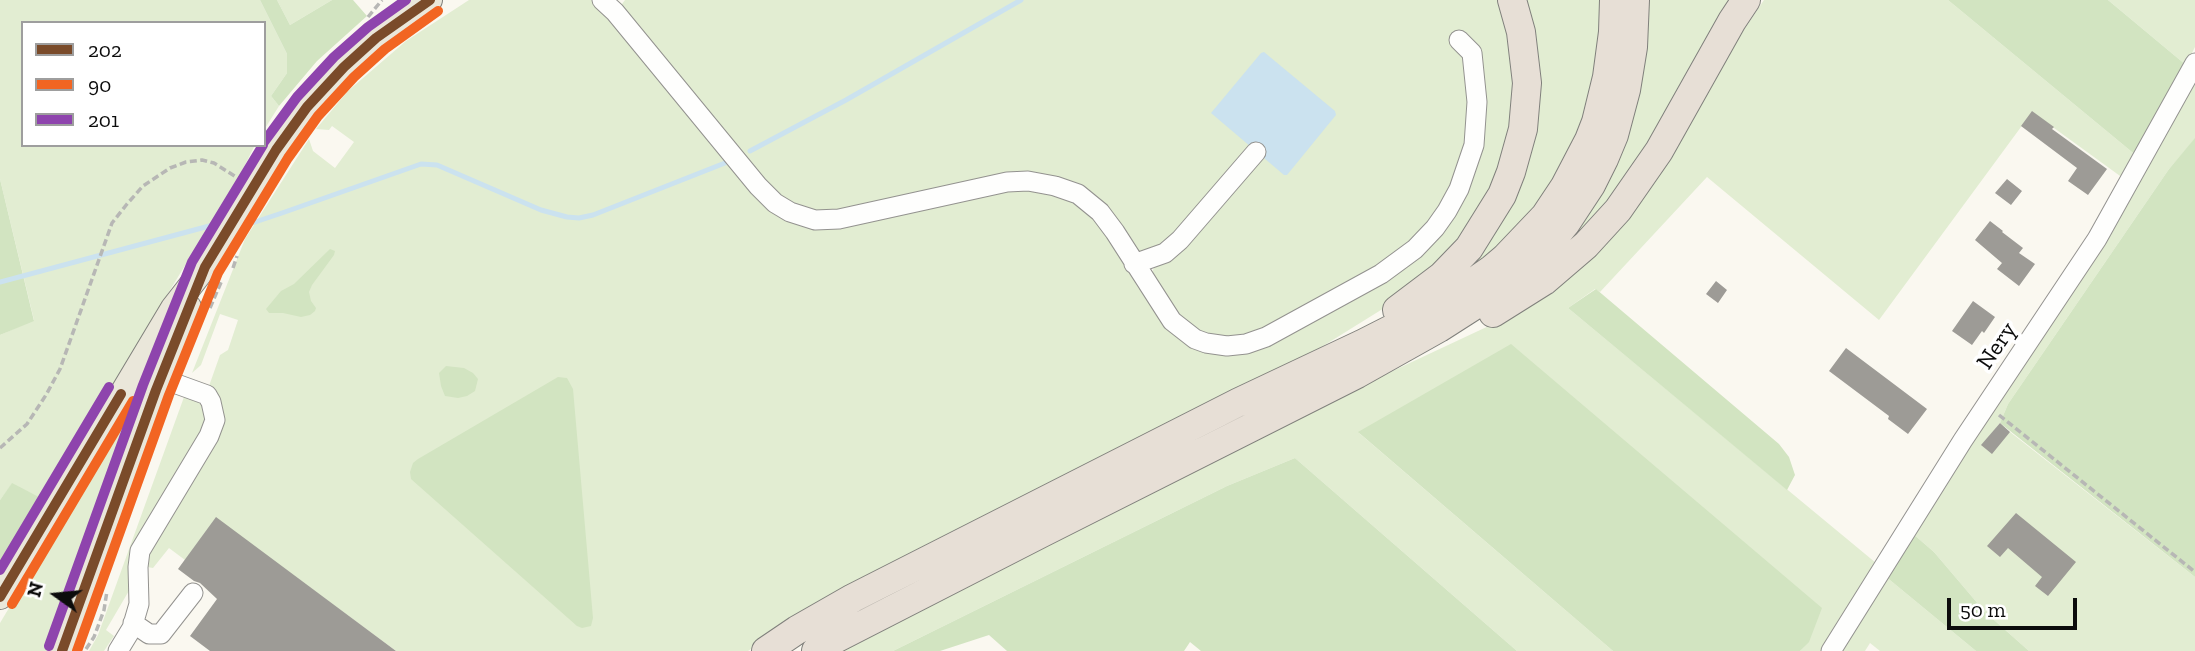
<!DOCTYPE html>
<style>
body{margin:0}
#map{position:relative;width:2195px;height:651px;overflow:hidden;background:#faf8f0;font-family:"Zilla Slab",serif}
canvas{display:block}
.legend{position:absolute;left:21px;top:21px;width:245px;height:126px;box-sizing:border-box;background:#fff;border:2px solid #9e9e9e;margin:0;padding:9px 12px;list-style:none;font-size:21px;color:#0c0c0c}
.legend li{display:flex;align-items:center;gap:14px;height:35px}
.legend b{width:35px;border:2px solid #9e9e9e}
.north{position:absolute;left:21px;top:560px;width:70px;height:70px;-webkit-text-stroke:5px #fff;paint-order:stroke;rotate:285deg;font-size:19px;font-weight:700;line-height:28px;text-align:center;color:#0c0c0c}
.north::after{content:'';display:block;margin:auto;width:24px;height:32px;background:#0c0c0c;clip-path:polygon(50% 0,100% 100%,50% 72%,0 100%)}
.scale{position:absolute;left:1947px;top:598px;width:130px;height:32px;box-sizing:border-box;border:4px solid #0c0c0c;border-top:0;padding-left:9px;font-size:21px;line-height:24px;white-space:nowrap;color:#0c0c0c;-webkit-text-stroke:5px #fff;paint-order:stroke}
</style>
<div id="map">
<canvas width="2195" height="651"></canvas>
<ul class="legend">
<li><b style="height:9px;background:#7a4b2a"></b>202</li>
<li><b style="height:9px;background:#f26522"></b>90</li>
<li><b style="height:9px;background:#8e44ad"></b>201</li>
</ul>
<div class="north">N</div>
<div class="scale">50 m</div>
</div>
<script>
const ctx = document.querySelector('canvas').getContext('2d');
ctx.lineJoin = 'round';
function paint(path, color) { ctx.fillStyle = color; ctx.fill(path, 'evenodd'); }
const poly = rows => new Path2D(rows.map(r => 'M' + r).join(''));
function stroke(path, color, width, dash) { ctx.strokeStyle = color; ctx.lineWidth = width; ctx.lineCap = dash ? 'butt' : 'round'; ctx.setLineDash(dash || []); ctx.stroke(path); }
function label(font, color, halo, rows, align = 'center') {
  ctx.font = font + ' "Zilla Slab",serif'; ctx.lineWidth = 7; ctx.setLineDash([]); ctx.textBaseline = 'middle'; ctx.strokeStyle = halo; ctx.fillStyle = color; for (const [text, x, y, turn = 0] of rows) {
    ctx.save(); ctx.translate(x, y); ctx.rotate((+turn || 0) * Math.PI / 180); ctx.textAlign = isNaN(turn) ? turn : align; if (halo) ctx.strokeText(text, 0, 0); ctx.fillText(text, 0, 0); ctx.restore();
  }
}
paint(poly([
 [0,0,260,0,287,54,287,73,271,96,279,106,264,130,264,23,23,23,23,145,255,145,240,175,43,499,12,484,0,500,0,335,34,320,0,179],
 [277,0,332,0,290,25],
 [469,0,591,0,604,7,757,192,772,207,791,220,813,226,828,226,1008,187,1043,189,1067,196,1090,209,1111,240,1139,289,1154,281,1152,275,1154,266,1173,253,1202,224,1195,216,1166,244,1149,253,1136,250,1119,223,1090,196,1075,187,1047,178,1034,176,994,179,856,211,815,213,791,206,773,192,725,139,621,12,622,4,625,0,1500,0,1510,34,1515,64,1515,108,1504,161,1484,206,1461,239,1437,266,1389,305,1315,351,807,611,748,651,396,651,216,518,185,560,169,548,153,568,147,567,145,560,221,429,222,408,217,396,209,386,220,355,228,350,238,320,220,314,201,365,192,373,245,239,309,139,313,151,335,168,354,142,332,126,329,130,316,129,348,91,406,41],
 [1520,0,1604,0,1596,81,1566,165,1518,231,1459,279,1512,195],
 [1643,0,1736,0,1616,198,1551,263],
 [1764,0,1948,0,2138,157,2127,181,2032,112,1879,320,1707,177,1600,292,1595,289,1568,308,1876,563,1823,651,1800,651,1809,641,1359,433,1613,651,1517,651,1295,458,1227,486,893,651,837,651,1320,405,1493,324,1624,222,1653,185,1676,149,1741,34],
 [2108,0,2195,0,2195,47,2186,65],
 [2195,74,2195,139,2169,169,2008,404,2000,423,1982,445,2010,432,2195,577,2195,651,2029,651,1985,612,1934,552,1912,533],
 [233,238,226,264,182,368,180,361,219,262],
 [184,397,200,403,205,410,207,422,131,552,129,562,130,589,106,630,114,636,104,651,89,651,98,635],
 [136,399,137,403,47,651,0,651,0,623,133,401],
 [172,399,106,582,98,596,96,595,164,406],
 [1885,576,1976,651,1880,651,1870,643,1865,651,1841,651]
]), '#e2edd2');
paint(poly([
 [260,0,277,0,290,25,332,0,353,0,367,16,317,61,279,106,271,96,287,73,287,54],
 [1948,0,2108,0,2186,65,2138,157],
 [2195,138,2195,577,2000,423,2008,404,2169,169],
 [0,179,34,321,0,335],
 [330,249,335,251,334,255,312,285,309,292,311,301,316,308,315,311,310,315,301,317,283,313,269,313,266,309,281,291,294,284],
 [1596,289,1779,444,1789,457,1795,475,1787,490,1568,308],
 [1511,344,1822,608,1809,642,1800,651,1613,651,1358,432],
 [446,366,464,368,473,373,478,379,475,391,467,396,458,398,445,396,441,386,439,373],
 [558,377,567,378,573,389,593,618,591,626,582,628,577,626,411,479,410,472,413,463,418,459],
 [1295,458,1517,651,1201,651,1190,642,1184,651,1007,651,989,635,940,651,893,651,1227,486],
 [12,483,43,499,0,571,0,500],
 [1912,533,1934,552,1985,612,2029,651,1976,651,1885,576]
]), '#d2e4c1');
paint(poly([
 [1264,52,1335,111,1336,115,1287,175,1284,175,1211,113,1261,53]
]), '#cbe2ef');
stroke(poly([
 [750,151,846,100,1021,0],
 [238,225,246,225,282,213,421,164,437,165,541,210,567,217,579,218,593,215,725,163],
 [0,282,213,225,221,225]
]), '#cbe2ef', 5);
paint(poly([
 [2032,111,2054,127,2052,129,2107,169,2088,195,2068,181,2077,168,2021,126],
 [2007,179,2022,191,2011,205,1995,193],
 [1990,221,2003,231,2002,232,2023,248,2019,253,2035,264,2019,286,1997,269,2002,263,1975,240],
 [1716,281,1727,290,1718,303,1706,294],
 [1973,301,1995,317,1984,333,1982,331,1972,345,1952,331],
 [1846,348,1927,409,1908,434,1888,419,1889,416,1829,371],
 [2000,423,2010,432,1992,454,1981,445],
 [2016,513,2076,562,2048,596,2035,586,2042,577,2008,548,2000,557,1987,546],
 [216,517,396,651,210,651,190,636,217,599,200,583,194,581,178,569]
]), '#9d9b96');
const minor = poly([
 [602,0,615,12,758,186,775,203,790,212,815,220,839,219,1007,182,1028,181,1055,186,1078,194,1100,212,1115,232,1172,321,1195,339,1206,343,1227,346,1246,344,1266,337,1381,274,1415,249,1435,228,1447,211,1459,189,1474,145,1477,102,1472,53,1459,40],
 [1134,264,1165,253,1180,240,1256,152],
 [133,623,149,634,161,634,193,593],
 [118,651,132,628,139,604,138,567,140,551,209,436,215,420,211,402,207,395,160,378,146,381,121,394],
 [1831,651,1963,440,2097,239,2195,63]
]);
const major = poly([
 [0,597,173,308,205,267,276,150,296,121,344,67,376,38,430,0],
 [62,651,156,390,189,307]
]);
const highway = poly([
 [1397,310,1442,276,1469,248,1502,195,1511,172,1523,129,1527,83,1521,32,1512,0],
 [1493,313,1544,281,1586,245,1618,210,1659,151,1732,21,1746,0],
 [766,651,797,630,853,598,1237,403,1362,344,1423,313,1462,290,1492,269,1505,258,1545,216,1565,186,1589,140,1596,122,1607,77,1613,32,1614,0],
 [816,651,837,638,1042,533,1357,374,1439,328,1503,287,1547,246,1566,223,1591,185,1604,159,1614,135,1626,90,1633,47,1635,0]
]);
stroke(minor, '#93928f', 21);
stroke(major, '#80807c', 26);
stroke(highway, '#80807c', 30);
stroke(poly([
 [368,17,382,0],
 [233,268,237,256],
 [210,308,222,280],
 [1999,415,2195,572],
 [0,448,27,424,46,395,60,369,112,223,127,204,143,186,170,168,186,162,202,160,214,163,236,177],
 [86,649,94,637,104,610,107,591]
]), '#b7b7b5', 3.5, [7, 3.5]);
stroke(minor, '#fefefd', 19);
stroke(major, '#eae7da', 24);
stroke(highway, '#e7dfd6', 28);
stroke(poly([
 [0,597,121,394],
 [62,651,156,390,205,267,276,150,307,107,344,67,376,38,430,0]
]), '#7a4b2a', 10);
stroke(poly([
 [12,604,133,401],
 [77,651,169,395,218,273,288,158,318,116,354,77,385,49,438,11]
]), '#f26522', 10);
stroke(poly([
 [264,142,297,97,334,57,368,27,406,0],
 [0,570,109,387],
 [49,646,143,385,192,262,263,145]
]), '#8e44ad', 10);
label('24px', '#0c0c0c', '#fff', [
 ["Nery",1997,346,-56]
]);
</script>
